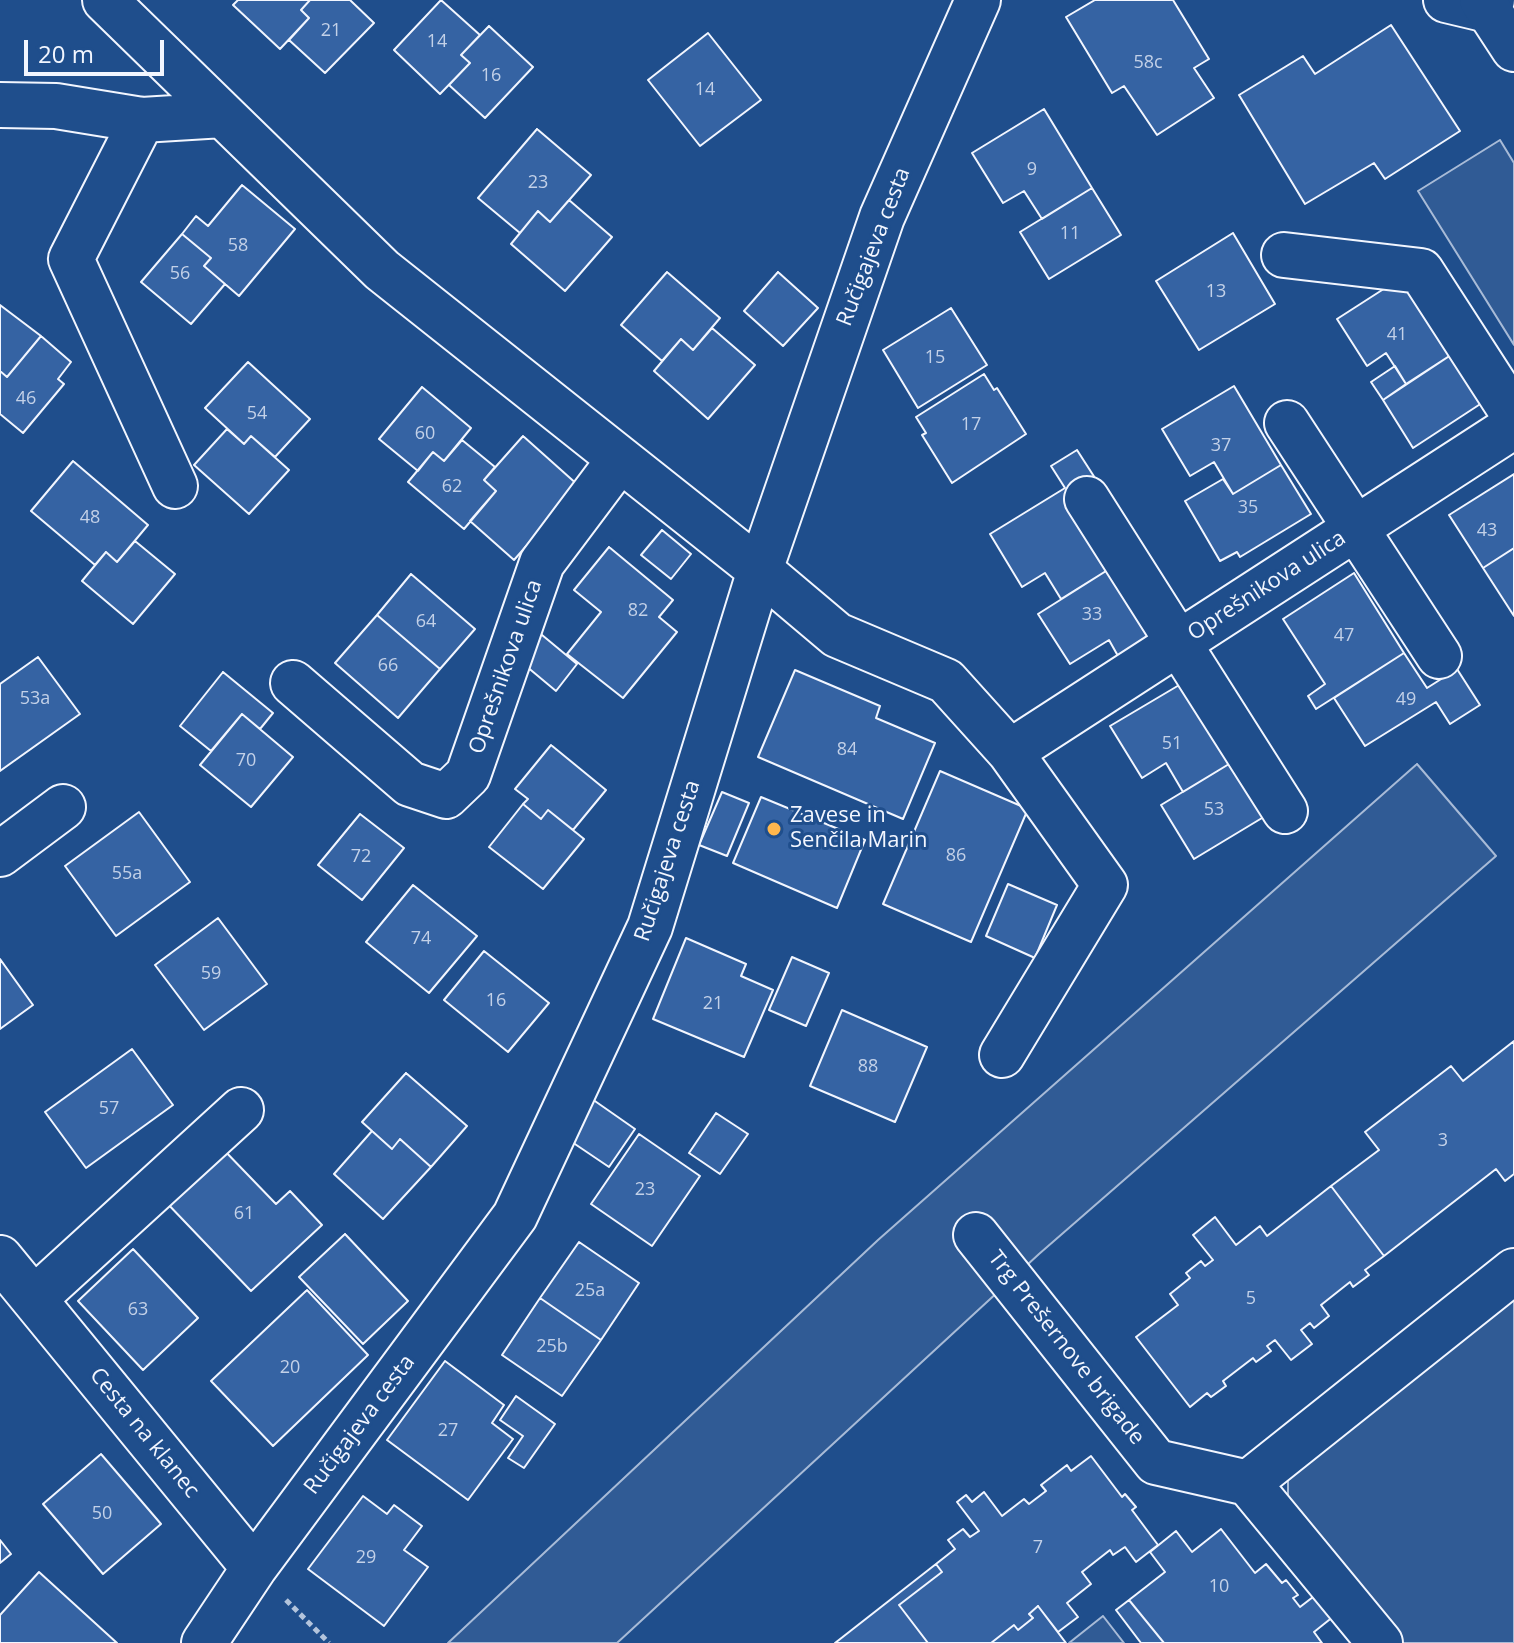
<!DOCTYPE html>
<meta charset="utf-8">
<style>
body{margin:0}
#map{position:relative;width:1514px;height:1643px;overflow:hidden;background:#1f4e8c;font-family:"Open Sans",sans-serif}
canvas{display:block}
.scale{position:absolute;left:24px;top:40px;width:140px;height:36px;box-sizing:border-box;border:4px solid #f2f6ff;border-top:0;padding-left:10px;font-size:24px;line-height:28px;white-space:nowrap;color:#f2f6ff;-webkit-text-stroke:6px #1f4e8c;paint-order:stroke}
</style>
<div id="map">
<canvas width="1514" height="1643"></canvas>
<div class="scale">20 m</div>
</div>
<script>
const ctx = document.querySelector('canvas').getContext('2d');
ctx.lineJoin = 'round';
function paint(path, color) { ctx.fillStyle = color; ctx.fill(path, 'evenodd'); }
const poly = rows => new Path2D(rows.map(r => 'M' + r).join(''));
function stroke(path, color, width, dash) { ctx.strokeStyle = color; ctx.lineWidth = width; ctx.lineCap = dash ? 'butt' : 'round'; ctx.setLineDash(dash || []); ctx.stroke(path); }
function label(font, color, halo, rows, align = 'center') {
  ctx.font = font + ' "Open Sans",sans-serif'; ctx.lineWidth = 6; ctx.setLineDash([]); ctx.textBaseline = 'middle'; ctx.strokeStyle = halo; ctx.fillStyle = color; for (const [text, x, y, turn = 0] of rows) {
    ctx.save(); ctx.translate(x, y); ctx.rotate((+turn || 0) * Math.PI / 180); ctx.textAlign = isNaN(turn) ? turn : align; if (halo) ctx.strokeText(text, 0, 0); ctx.fillText(text, 0, 0); ctx.restore();
  }
}
const built = poly([
 [1500,140,1514,163,1514,345,1418,191,1500,140],
 [1417,764,1496,856,1039,1254,617,1643,448,1643,878,1240,1417,764],
 [1514,1284,1514,1643,1395,1643,1288,1502,1288,1470,1514,1284],
 [1103,1616,1124,1643,1069,1643,1103,1616]
]);
paint(built, '#305b95');
stroke(built, '#a8bbd7', 2);
const building = poly([
 [238,0,310,0,301,10,309,18,280,49,233,5,238,0],
 [310,0,350,0,374,23,325,73,289,40,309,18,301,10,310,0],
 [441,0,480,35,461,55,470,63,440,94,394,50,441,0],
 [1095,0,1173,0,1209,59,1194,68,1214,98,1157,135,1124,86,1112,93,1066,17,1095,0],
 [1391,25,1460,131,1385,179,1374,163,1305,204,1239,95,1303,56,1315,74,1391,25],
 [489,26,533,67,485,118,449,85,470,63,461,55,489,26],
 [708,33,761,100,700,146,648,80,708,33],
 [1044,109,1092,188,1042,219,1024,191,1003,203,972,153,1044,109],
 [537,129,591,175,550,222,538,211,520,233,478,198,537,129],
 [242,185,295,229,239,296,204,266,211,258,182,234,196,216,208,226,242,185],
 [1092,188,1121,235,1049,279,1020,232,1092,188],
 [569,200,612,237,565,291,511,244,538,211,550,222,569,200],
 [1233,233,1275,304,1199,350,1156,281,1233,233],
 [182,234,211,258,204,266,225,284,191,324,141,282,182,234],
 [667,272,720,318,693,350,681,339,662,361,621,325,667,272],
 [778,272,818,308,783,346,744,311,778,272],
 [1407,274,1457,351,1406,384,1386,353,1367,366,1337,319,1407,274],
 [0,305,41,336,7,377,0,371,0,305],
 [951,308,987,365,918,408,883,350,951,308],
 [712,328,755,365,708,419,654,371,681,339,693,350,712,328],
 [41,336,71,362,58,379,64,384,23,433,0,414,0,371,7,377,41,336],
 [1457,351,1488,399,1413,448,1383,400,1457,351],
 [248,362,310,419,275,457,251,436,244,444,205,408,248,362],
 [1395,366,1406,384,1383,400,1371,382,1395,366],
 [984,374,994,390,997,388,1026,434,952,483,922,435,926,433,916,417,984,374],
 [1234,386,1281,465,1233,494,1214,462,1190,476,1162,429,1234,386],
 [422,387,471,428,444,461,433,452,418,471,379,439,422,387],
 [227,429,244,444,251,436,289,470,249,514,194,465,227,429],
 [523,436,579,486,514,560,470,521,496,491,484,480,523,436],
 [462,440,495,467,484,480,496,491,464,529,408,482,433,452,444,461,462,440],
 [1077,450,1095,478,1069,495,1114,566,1061,599,1045,573,1022,587,990,534,1065,488,1051,466,1077,450],
 [73,461,148,525,117,562,106,552,95,565,31,511,73,461],
 [1281,465,1311,514,1240,557,1237,552,1220,561,1185,501,1223,479,1233,494,1281,465],
 [1514,474,1514,548,1483,568,1449,515,1514,474],
 [662,530,691,554,671,579,641,555,662,530],
 [135,541,175,574,133,624,82,581,106,552,117,562,135,541],
 [609,547,673,600,659,617,677,632,623,698,567,654,601,612,574,590,609,547],
 [1514,548,1514,616,1483,568,1514,548],
 [1114,566,1155,633,1118,656,1109,640,1070,664,1038,614,1114,566],
 [1354,573,1404,653,1316,709,1308,696,1325,684,1283,619,1354,573],
 [411,574,475,629,440,669,377,615,411,574],
 [377,615,440,669,398,718,335,663,377,615],
 [536,630,577,664,556,691,514,656,536,630],
 [1404,653,1427,688,1457,669,1480,705,1450,724,1436,702,1365,746,1334,698,1404,653],
 [38,657,80,714,0,771,0,684,38,657],
 [795,670,880,706,876,718,935,743,903,819,758,757,795,670],
 [223,672,273,713,260,729,242,714,211,751,180,726,223,672],
 [1186,681,1234,761,1183,792,1166,763,1142,778,1110,726,1186,681],
 [242,714,293,757,251,807,200,765,242,714],
 [551,745,606,790,573,830,548,810,541,819,523,804,528,799,515,789,551,745],
 [1234,761,1267,815,1194,859,1161,805,1234,761],
 [940,771,1028,809,971,942,883,904,940,771],
 [722,792,749,803,727,856,699,845,722,792],
 [761,797,865,840,837,908,733,863,761,797],
 [523,804,541,819,548,810,584,839,543,889,489,847,523,804],
 [139,812,190,882,116,936,65,866,139,812],
 [360,814,404,848,362,900,318,865,360,814],
 [1008,884,1057,905,1035,958,986,936,1008,884],
 [413,885,477,936,429,993,366,942,413,885],
 [218,918,267,984,204,1030,155,965,218,918],
 [686,938,746,964,741,976,773,990,744,1057,653,1019,686,938],
 [484,951,549,1003,508,1052,444,1000,484,951],
 [792,957,829,973,806,1026,769,1010,792,957],
 [0,959,33,1005,0,1029,0,959],
 [842,1010,927,1047,895,1122,810,1086,842,1010],
 [1514,1041,1514,1174,1505,1181,1496,1169,1384,1256,1331,1186,1379,1150,1365,1132,1451,1066,1463,1081,1514,1041],
 [132,1049,173,1105,86,1168,45,1112,132,1049],
 [406,1073,467,1126,431,1167,400,1139,392,1149,362,1122,406,1073],
 [592,1099,635,1129,609,1167,566,1138,592,1099],
 [716,1113,748,1134,720,1174,689,1153,716,1113],
 [372,1131,392,1149,400,1139,431,1167,383,1219,334,1174,372,1131],
 [639,1134,700,1176,652,1246,591,1204,639,1134],
 [221,1147,276,1204,290,1191,322,1225,251,1291,164,1200,221,1147],
 [1331,1186,1384,1256,1365,1270,1369,1275,1353,1287,1350,1282,1321,1305,1329,1316,1314,1328,1310,1323,1301,1330,1312,1344,1291,1360,1275,1340,1267,1346,1271,1351,1256,1362,1253,1358,1223,1381,1226,1386,1211,1397,1207,1393,1190,1407,1136,1337,1178,1305,1170,1294,1190,1278,1186,1273,1201,1261,1205,1266,1213,1260,1193,1235,1215,1217,1236,1245,1260,1226,1267,1236,1331,1186],
 [345,1234,408,1301,363,1344,299,1277,345,1234],
 [579,1242,639,1283,601,1340,540,1298,579,1242],
 [133,1249,198,1318,143,1370,78,1301,133,1249],
 [307,1290,368,1355,273,1446,211,1381,307,1290],
 [540,1298,601,1340,562,1396,502,1355,540,1298],
 [445,1361,504,1405,492,1423,513,1439,468,1500,387,1440,445,1361],
 [516,1396,555,1424,524,1468,508,1458,523,1436,500,1420,516,1396],
 [101,1454,161,1524,103,1574,43,1504,101,1454],
 [1091,1456,1122,1497,1125,1494,1136,1507,1132,1510,1158,1545,1136,1562,1125,1547,1113,1555,1110,1550,1082,1572,1091,1584,1067,1603,1078,1617,1058,1632,1038,1606,1029,1614,1033,1618,1018,1630,1014,1625,991,1643,928,1643,899,1605,942,1572,936,1564,955,1549,948,1540,963,1529,970,1537,979,1531,957,1502,966,1495,972,1502,984,1492,1002,1516,1024,1499,1029,1504,1046,1491,1041,1485,1067,1465,1071,1471,1091,1456],
 [363,1496,387,1514,394,1505,422,1526,404,1550,428,1567,384,1626,308,1569,363,1496],
 [1221,1529,1255,1573,1266,1564,1282,1583,1286,1580,1298,1595,1293,1598,1300,1607,1322,1590,1339,1612,1314,1632,1322,1643,1164,1643,1129,1600,1165,1572,1150,1552,1176,1531,1192,1552,1221,1529],
 [0,1540,11,1554,0,1563,0,1540],
 [936,1564,942,1572,899,1605,928,1643,835,1643,936,1564],
 [39,1572,117,1643,0,1643,0,1615,39,1572],
 [1129,1600,1164,1643,1141,1643,1116,1610,1129,1600],
 [1038,1606,1066,1643,991,1643,1014,1625,1018,1630,1033,1618,1029,1614,1038,1606]
]);
paint(building, '#3563a3');
stroke(building, '#f2f6ff', 2);
const minor = poly([
 [105,0,382,270,760,570,837,635,946,681,1010,752,1105,885,1002,1055],
 [1446,0,1488,10,1492,0],
 [0,105,56,106,142,120,223,115],
 [142,120,71,259,175,486],
 [1284,255,1421,271,1514,415],
 [1287,423,1439,656],
 [1087,499,1285,811],
 [293,683,410,784,446,796,468,775,542,563,620,459],
 [1010,752,1514,426],
 [0,854,63,807],
 [976,1235,1156,1462,1248,1483,1380,1643],
 [0,1258,254,1568],
 [34,1299,241,1110],
 [1248,1483,1514,1271],
 [204,1643,254,1568,515,1216,650,927,760,570,882,217,978,0]
]);
const major = poly([
 [1482,0,1514,49]
]);
stroke(minor, '#f2f6ff', 48);
stroke(major, '#f2f6ff', 48);
stroke(poly([
 [286,1600,329,1643]
]), '#b3c4dc', 5, [6, 4]);
stroke(minor, '#1f4e8c', 44);
stroke(major, '#1f4e8c', 44);
for (const [x, y, r, color] of [
 [774,829,8,"#ffb74d"]
]) { const dot = new Path2D(); dot.arc(x, y, r, 0, 2 * Math.PI); ctx.fillStyle = color; ctx.fill(dot); stroke(dot, '#1f4e8c', 3); }
label('18px', '#c3d1e8', null, [
 ["21",331,31],
 ["14",437,42],
 ["58c",1148,63],
 ["16",491,76],
 ["14",705,90],
 ["9",1032,170],
 ["23",538,183],
 ["11",1070,234],
 ["58",238,246],
 ["56",180,274],
 ["13",1216,292],
 ["41",1397,335],
 ["15",935,358],
 ["46",26,399],
 ["54",257,414],
 ["17",971,425],
 ["60",425,434],
 ["37",1221,446],
 ["62",452,487],
 ["35",1248,508],
 ["48",90,518],
 ["43",1487,531],
 ["82",638,611],
 ["33",1092,615],
 ["64",426,622],
 ["47",1344,636],
 ["66",388,666],
 ["53a",35,699],
 ["49",1406,700],
 ["51",1172,744],
 ["84",847,750],
 ["70",246,761],
 ["53",1214,810],
 ["86",956,856],
 ["72",361,857],
 ["55a",127,874],
 ["74",421,939],
 ["59",211,974],
 ["16",496,1001],
 ["21",713,1004],
 ["88",868,1067],
 ["57",109,1109],
 ["3",1443,1141],
 ["23",645,1190],
 ["61",244,1214],
 ["25a",590,1291],
 ["5",1251,1299],
 ["63",138,1310],
 ["25b",552,1347],
 ["20",290,1368],
 ["27",448,1431],
 ["50",102,1514],
 ["7",1038,1548],
 ["29",366,1558],
 ["10",1219,1587]
]);
label('22px', '#f2f6ff', '#1f4e8c', [
 ["Ručigajeva cesta",874,247,-69],
 ["Oprešnikova ulica",1267,586,-33],
 ["Oprešnikova ulica",506,667,-71],
 ["Ručigajeva cesta",668,861,-72],
 ["Trg Prešernove brigade",1066,1348,52],
 ["Ručigajeva cesta",360,1425,-53],
 ["Cesta na klanec",144,1433,51]
]);
label('22px', '#f2f6ff', '#1f4e8c', [
 ["Zavese in",790,816],
 ["Senčila Marin",790,841]
], 'left');
</script>
